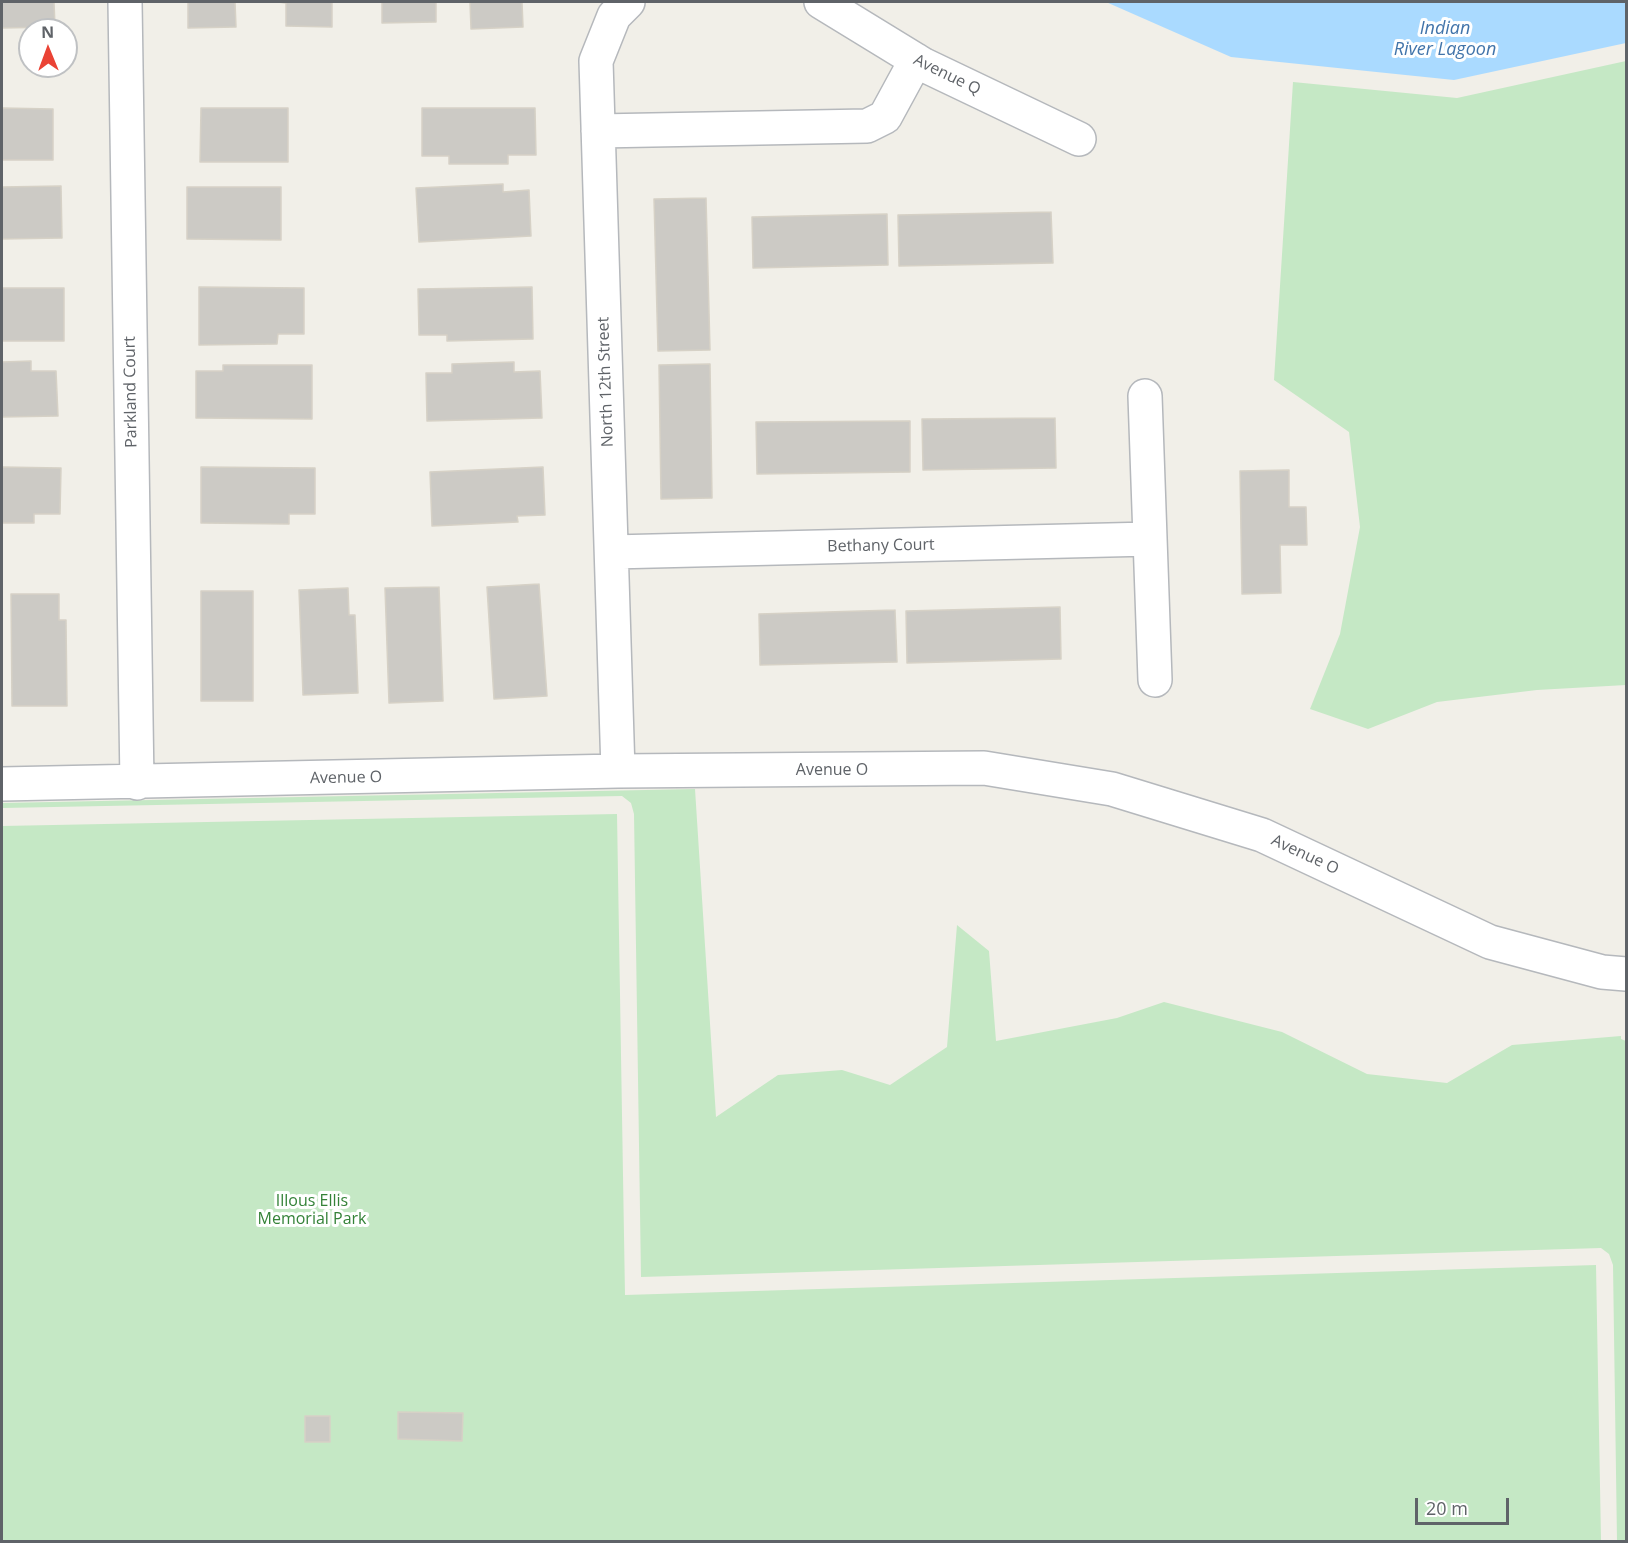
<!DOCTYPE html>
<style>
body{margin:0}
#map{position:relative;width:1628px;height:1543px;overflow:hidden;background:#f1efe8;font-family:"Open Sans",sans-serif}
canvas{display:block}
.frame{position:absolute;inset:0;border:3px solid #5f6368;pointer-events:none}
.north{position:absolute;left:18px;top:18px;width:60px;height:60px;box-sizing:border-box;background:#fff;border:2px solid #bfc1c3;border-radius:50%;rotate:359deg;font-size:16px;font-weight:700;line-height:24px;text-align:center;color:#5f6368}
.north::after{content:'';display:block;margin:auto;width:21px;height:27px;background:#ea4335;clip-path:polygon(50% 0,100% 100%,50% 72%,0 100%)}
.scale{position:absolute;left:1415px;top:1498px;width:94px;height:27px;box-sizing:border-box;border:3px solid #5f6368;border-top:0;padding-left:8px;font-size:18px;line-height:21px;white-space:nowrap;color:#5f6368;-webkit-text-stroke:4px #fff;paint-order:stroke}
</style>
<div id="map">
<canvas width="1628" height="1543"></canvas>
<div class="frame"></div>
<div class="north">N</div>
<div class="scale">20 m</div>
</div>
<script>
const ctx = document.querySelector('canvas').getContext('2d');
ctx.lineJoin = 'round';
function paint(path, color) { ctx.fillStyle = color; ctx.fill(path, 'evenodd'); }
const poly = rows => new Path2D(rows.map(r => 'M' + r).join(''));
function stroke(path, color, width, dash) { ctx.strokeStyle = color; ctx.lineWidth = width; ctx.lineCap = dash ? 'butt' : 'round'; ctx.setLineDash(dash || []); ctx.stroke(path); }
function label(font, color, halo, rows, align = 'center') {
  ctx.font = font + ' "Open Sans",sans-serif'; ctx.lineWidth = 6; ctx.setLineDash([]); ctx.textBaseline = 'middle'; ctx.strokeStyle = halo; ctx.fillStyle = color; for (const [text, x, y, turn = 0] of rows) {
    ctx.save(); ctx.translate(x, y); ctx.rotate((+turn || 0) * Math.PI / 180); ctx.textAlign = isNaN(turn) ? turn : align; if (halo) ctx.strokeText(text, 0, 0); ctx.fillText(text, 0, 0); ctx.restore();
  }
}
paint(poly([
 [1626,61,1626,685,1537,690,1437,702,1368,729,1310,709,1340,634,1360,527,1349,432,1274,380,1293,82,1457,98],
 [695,789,716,1117,778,1075,842,1070,890,1085,947,1047,957,925,989,951,996,1041,1117,1018,1164,1002,1282,1032,1367,1074,1447,1083,1512,1045,1621,1036,1621,1039,1626,1041,1626,1541,1617,1541,1613,1265,1609,1254,1601,1248,641,1277,634,814,631,803,622,796,2,808,2,803],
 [617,814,625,1295,1596,1265,1601,1541,2,1541,2,826]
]), '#c5e8c5');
paint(poly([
 [1106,2,1626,2,1626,43,1454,80,1231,57]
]), '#aadaff');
const building = poly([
 [2,2,54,2,55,27,2,28,2,2],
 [188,2,235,2,236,27,188,28,188,2],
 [278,2,332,2,332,27,286,26,286,3,278,2],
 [382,2,436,2,436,22,382,23,382,2],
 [470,2,522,2,523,27,471,29,470,2],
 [2,108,53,109,53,160,2,160,2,108],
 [201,108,288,108,288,162,200,162,201,108],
 [422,108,535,108,536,155,508,155,508,164,449,164,449,156,422,156,422,108],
 [503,184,503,192,529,190,531,236,419,242,416,188,503,184],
 [61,186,62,238,2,239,2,187,61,186],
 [187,187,281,187,281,240,187,239,187,187],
 [706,198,710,350,658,351,654,199,706,198],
 [1051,212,1053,263,899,266,898,215,1051,212],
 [887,214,888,265,753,268,752,217,887,214],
 [199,287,304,288,304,334,278,334,277,344,199,345,199,287],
 [532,287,533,339,447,341,447,335,419,335,418,289,532,287],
 [2,288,64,288,64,341,2,341,2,288],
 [31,361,31,371,56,371,58,416,2,417,2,362,31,361],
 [514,362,514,372,540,371,542,418,427,421,426,373,452,373,452,364,514,362],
 [710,364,712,498,661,499,659,365,710,364],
 [223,365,312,365,312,419,196,418,196,371,223,371,223,365],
 [1055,418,1056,468,923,470,922,419,1055,418],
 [910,421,910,472,757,474,756,422,910,421],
 [2,467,61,468,60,514,34,514,34,523,2,523,2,467],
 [201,467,315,468,315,514,289,514,289,524,201,523,201,467],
 [543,467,545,515,517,516,518,522,432,526,430,472,543,467],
 [1289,470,1289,507,1306,507,1307,545,1280,545,1281,593,1242,594,1240,471,1289,470],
 [539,584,547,696,494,699,487,587,539,584],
 [439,587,443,701,389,703,385,588,439,587],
 [348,588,349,615,355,615,358,693,303,695,299,590,348,588],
 [201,591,253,591,253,701,201,701,201,591],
 [11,594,59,594,59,620,66,620,67,706,12,706,11,594],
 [1060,607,1061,659,907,663,906,611,1060,607],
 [895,610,897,662,760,665,759,614,895,610],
 [398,1412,463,1413,462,1441,398,1439,398,1412],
 [305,1416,330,1416,330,1442,305,1442,305,1416]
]);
paint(building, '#cccac5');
stroke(building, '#d6d1c6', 1.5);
const minor = poly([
 [125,2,137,783],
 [821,2,924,65,1079,139],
 [598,131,867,126,885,117,916,60],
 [1145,396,1155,680],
 [612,552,1150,539],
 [618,771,596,61,614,16,628,2],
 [2,784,618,771,984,768,1112,789,1262,835,1490,942,1602,972,1626,974]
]);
stroke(minor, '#b5b8bc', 36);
stroke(minor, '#fff', 33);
label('16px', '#5f6368', '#fff', [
 ["Avenue Q",947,75,26],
 ["North 12th Street",606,382,-92],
 ["Parkland Court",131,392,-91],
 ["Bethany Court",881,546,-1],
 ["Avenue O",832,770],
 ["Avenue O",346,778,-1],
 ["Avenue O",1305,855,25]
]);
label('16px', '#348238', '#fff', [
 ["Illous Ellis",312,1201],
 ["Memorial Park",312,1219]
]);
label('italic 18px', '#4174aa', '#fff', [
 ["Indian",1445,29],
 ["River Lagoon",1445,50]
]);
</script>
